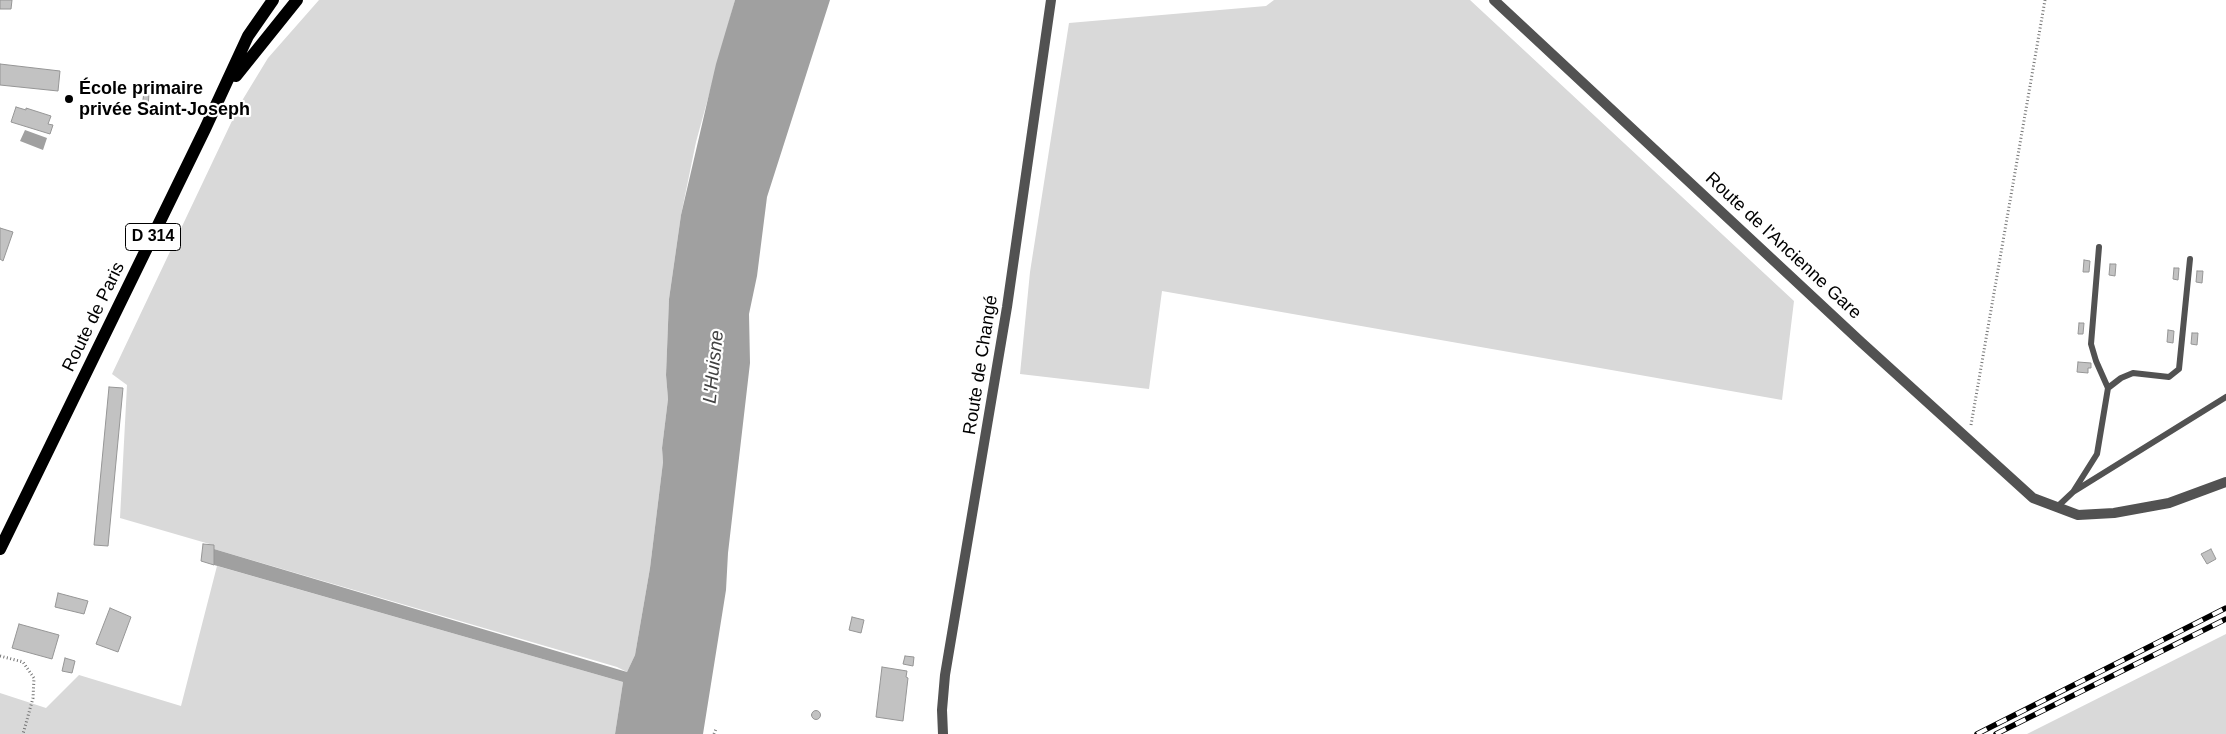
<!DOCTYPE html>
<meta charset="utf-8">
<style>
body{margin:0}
canvas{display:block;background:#fff}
</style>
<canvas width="2226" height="734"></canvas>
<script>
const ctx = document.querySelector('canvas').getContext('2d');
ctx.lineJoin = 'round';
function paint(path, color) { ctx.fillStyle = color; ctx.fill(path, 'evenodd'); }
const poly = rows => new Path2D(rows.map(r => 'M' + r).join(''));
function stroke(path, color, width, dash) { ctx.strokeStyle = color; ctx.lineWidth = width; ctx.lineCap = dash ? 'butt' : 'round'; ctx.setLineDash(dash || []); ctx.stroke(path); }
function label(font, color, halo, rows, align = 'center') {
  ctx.font = font + ' Helvetica,sans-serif'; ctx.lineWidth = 4.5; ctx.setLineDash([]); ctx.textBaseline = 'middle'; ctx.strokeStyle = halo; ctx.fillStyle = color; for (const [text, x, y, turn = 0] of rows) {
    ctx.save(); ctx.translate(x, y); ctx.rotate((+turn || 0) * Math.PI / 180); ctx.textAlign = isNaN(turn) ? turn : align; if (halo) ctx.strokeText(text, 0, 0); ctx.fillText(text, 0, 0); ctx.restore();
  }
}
paint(poly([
 [319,0,735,0,696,142,681,215,669,299,666,375,668,399,662,448,663,462,650,568,635,655,627,672,617,667,214,549,213,545,120,518,127,385,112,374,240,104,268,58],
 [1274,0,1470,0,1794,301,1782,400,1162,291,1149,389,1020,374,1030,272,1069,23,1266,6],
 [217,566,623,682,615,734,0,734,0,693,46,708,79,675,181,706],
 [2226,634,2226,734,2027,734]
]), '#d9d9d9');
paint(poly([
 [735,0,830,0,767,197,757,276,749,314,750,363,728,553,726,590,703,734,615,734,623,682,214,565,214,549,627,672,635,655,650,568,663,462,662,448,668,399,666,375,669,299,681,215,716,64],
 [25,130,47,138,43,150,20,141]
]), '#a0a0a0');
const building = poly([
 [0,0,12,0,11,9,0,9,0,0],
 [0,64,60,71,58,91,0,85,0,64],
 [144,92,149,93,148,108,142,107,144,92],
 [16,107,26,110,26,108,51,116,48,124,53,125,50,134,11,122,16,107],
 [0,228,13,232,3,261,0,259,0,228],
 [2084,260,2090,261,2089,272,2083,272,2084,260],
 [2110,264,2116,264,2115,276,2109,275,2110,264],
 [2174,268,2179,268,2178,280,2173,279,2174,268],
 [2197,271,2203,271,2202,283,2196,282,2197,271],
 [2079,323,2084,323,2083,334,2078,334,2079,323],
 [2168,330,2174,331,2173,343,2167,342,2168,330],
 [2192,333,2198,333,2197,345,2191,344,2192,333],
 [2078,362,2091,363,2091,368,2088,368,2088,373,2077,372,2078,362],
 [109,387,123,388,108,546,94,545,109,387],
 [203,544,214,545,214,565,201,561,203,544],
 [2211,549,2216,559,2207,564,2201,554,2211,549],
 [58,593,88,601,84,614,55,607,58,593],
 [110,608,131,617,118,652,96,644,110,608],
 [852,617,864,620,861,633,849,630,852,617],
 [19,624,59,635,52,659,12,648,19,624],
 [905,656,914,657,913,666,903,664,905,656],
 [65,658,75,661,72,673,62,671,65,658],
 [882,667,907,671,906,677,908,678,903,721,876,717,882,667],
 '811.5 715a4.5 4.5 0 1 1 9 0a4.5 4.5 0 1 1-9 0Z'
]);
paint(building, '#c2c2c2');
stroke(building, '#969696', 1);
stroke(poly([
 [1971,425,2045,0],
 [0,656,23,662,34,678,33,698,23,734],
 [714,734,716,729]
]), '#747474', 3, [1, 2.5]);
stroke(poly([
 [2108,388,2121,378,2133,373,2169,377,2179,369,2190,259],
 [2073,492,2097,454,2108,388,2096,361,2091,344,2099,247],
 [2056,508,2073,492,2226,397]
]), '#525252', 6);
stroke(poly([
 [1494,0,1861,342,2033,498,2078,515,2114,513,2169,503,2226,482]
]), '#525252', 10);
stroke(poly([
 [943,734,942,710,945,675,1007,307,1051,0]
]), '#525252', 10);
stroke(poly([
 [236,76,297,0],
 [0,549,205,129,248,36,273,0]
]), '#000', 12);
const rail = poly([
 [1977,734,2226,608],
 [1996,734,2226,619]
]);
stroke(rail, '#000', 5.5);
stroke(rail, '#fff', 4, [11]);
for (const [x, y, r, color] of [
 [69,99,5,"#000"]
]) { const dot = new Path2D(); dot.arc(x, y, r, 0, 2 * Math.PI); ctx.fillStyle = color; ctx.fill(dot); stroke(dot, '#fff', 2); }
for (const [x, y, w] of [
 [153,237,55]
]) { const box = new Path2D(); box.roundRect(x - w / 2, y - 13.5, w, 27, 4); ctx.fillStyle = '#fff'; ctx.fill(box); stroke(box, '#000', 1); }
label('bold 16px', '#000', null, [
 ["D 314",153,237]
]);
label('bold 18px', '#000', '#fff', [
 ["École primaire",79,89],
 ["privée Saint-Joseph",79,110]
], 'left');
label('18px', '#000', '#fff', [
 ["Route de l'Ancienne Gare",1783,246,43],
 ["Route de Paris",94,317,-64],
 ["Route de Changé",981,365,-81]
]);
label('italic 19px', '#414141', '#fff', [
 ["L'Huisne",714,367,-84]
]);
</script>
